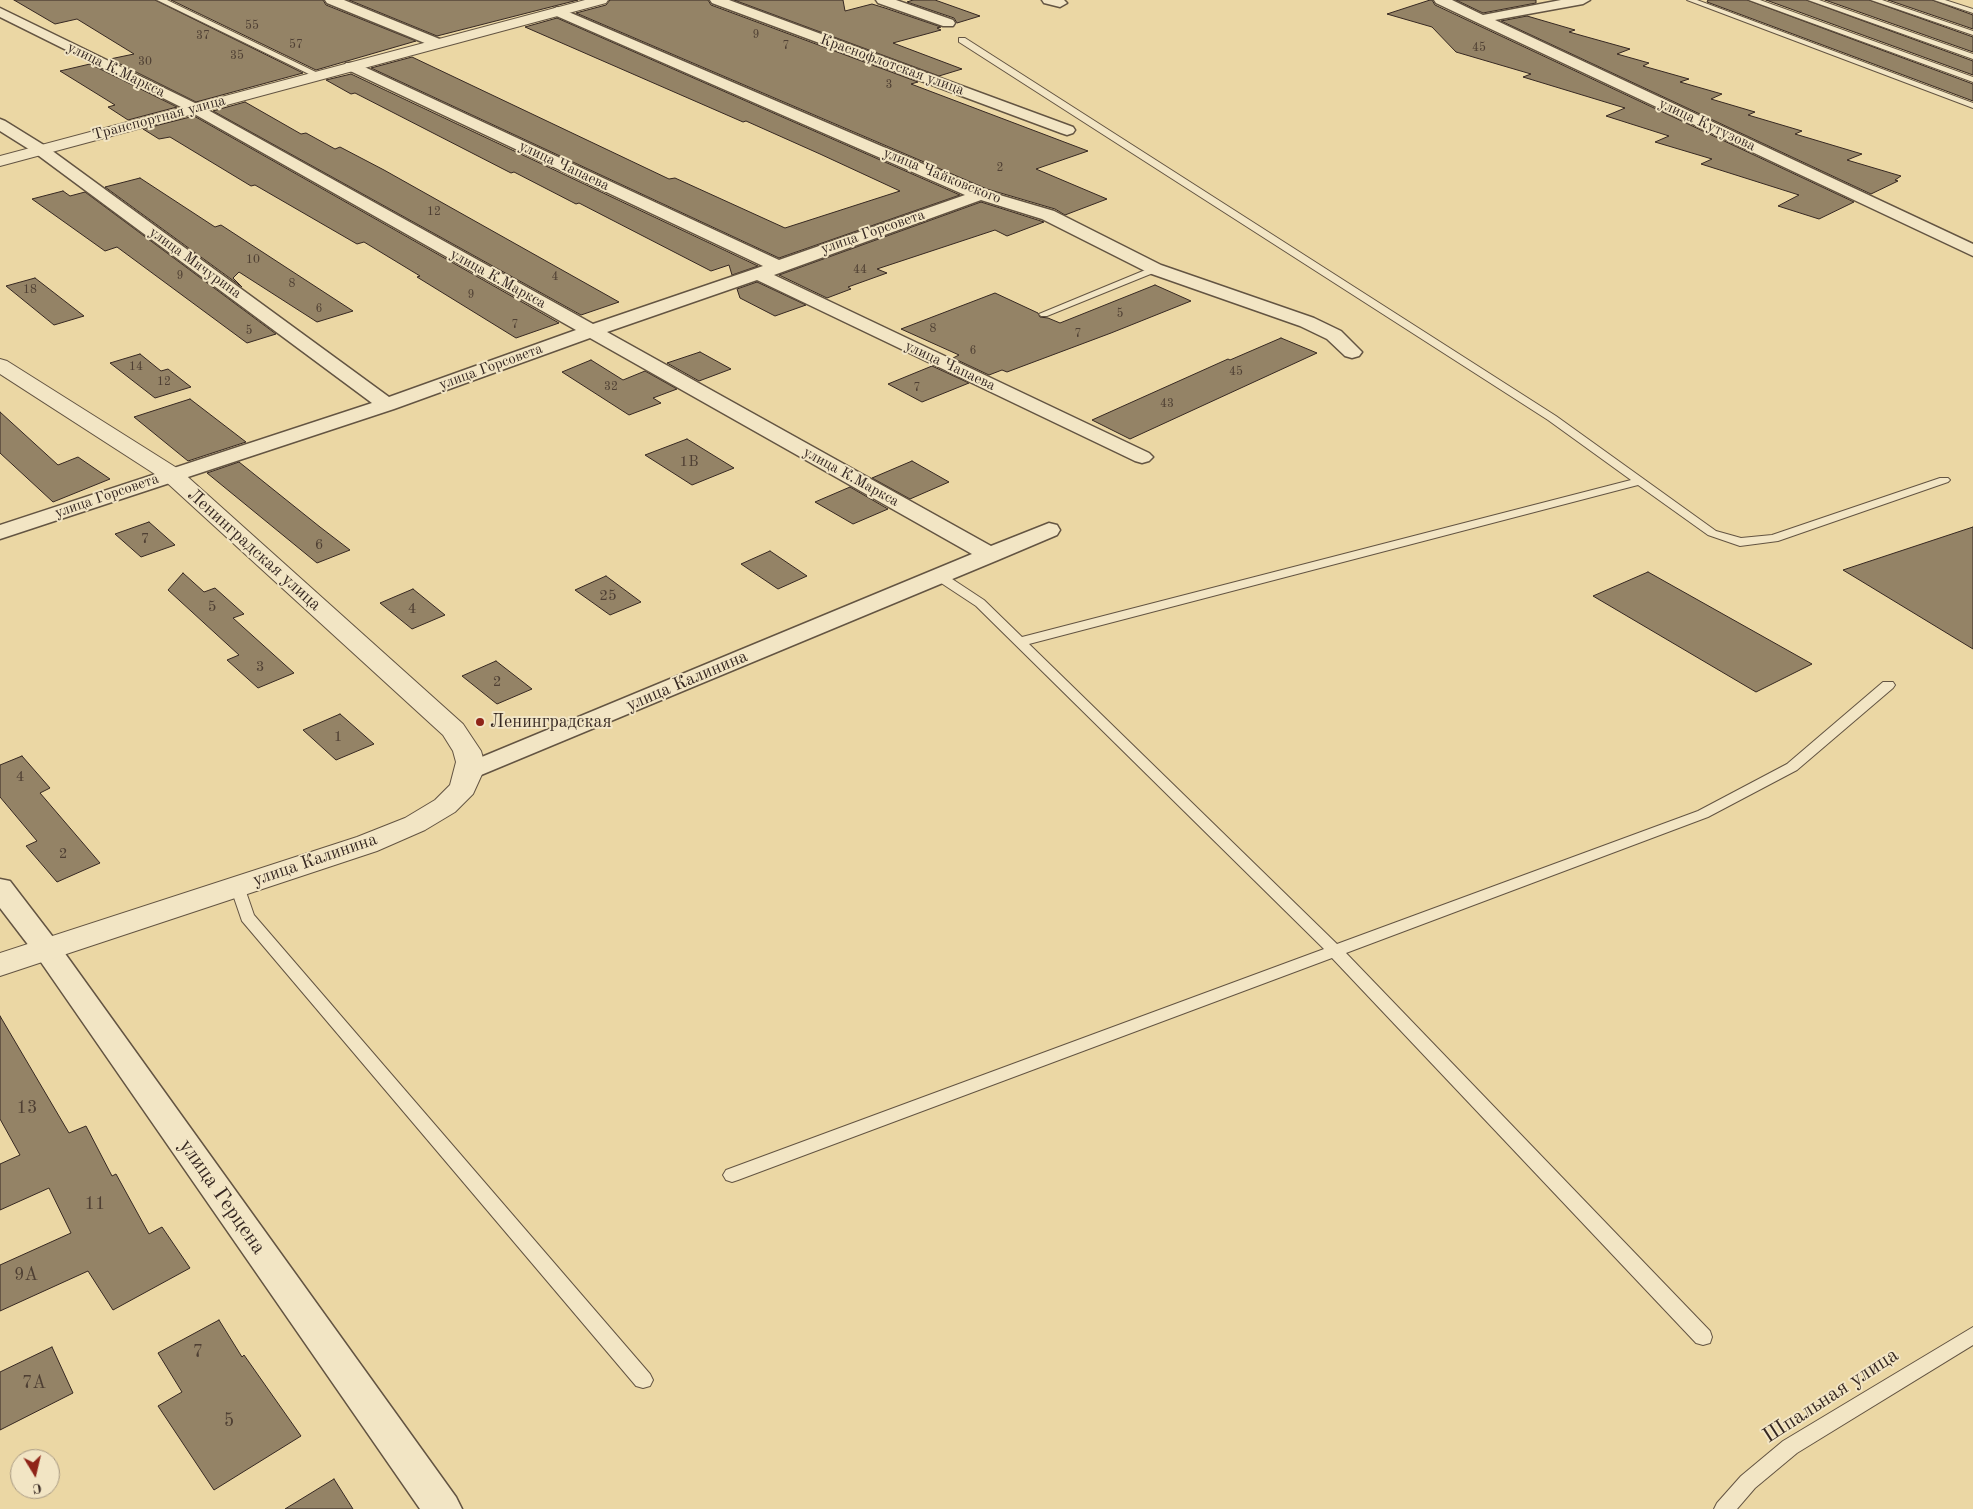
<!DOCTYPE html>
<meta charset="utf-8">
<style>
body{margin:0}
#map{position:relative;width:1973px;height:1509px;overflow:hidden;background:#ebd7a4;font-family:"Old Standard TT",serif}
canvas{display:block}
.north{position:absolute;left:10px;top:1449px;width:50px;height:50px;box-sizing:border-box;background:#f2e5c4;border:1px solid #a79983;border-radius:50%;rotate:171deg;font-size:14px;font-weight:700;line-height:20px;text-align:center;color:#362822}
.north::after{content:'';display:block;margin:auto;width:18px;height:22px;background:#8f2418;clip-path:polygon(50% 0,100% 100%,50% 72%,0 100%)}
</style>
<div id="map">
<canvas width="1973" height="1509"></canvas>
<div class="north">С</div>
</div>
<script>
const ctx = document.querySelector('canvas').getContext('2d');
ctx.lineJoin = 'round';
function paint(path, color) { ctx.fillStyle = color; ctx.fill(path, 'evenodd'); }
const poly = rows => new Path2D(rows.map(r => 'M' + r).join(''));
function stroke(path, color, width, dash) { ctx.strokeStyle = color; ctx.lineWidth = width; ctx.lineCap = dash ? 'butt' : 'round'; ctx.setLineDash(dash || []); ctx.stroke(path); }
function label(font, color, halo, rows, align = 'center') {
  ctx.font = font + ' "Old Standard TT",serif'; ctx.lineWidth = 4; ctx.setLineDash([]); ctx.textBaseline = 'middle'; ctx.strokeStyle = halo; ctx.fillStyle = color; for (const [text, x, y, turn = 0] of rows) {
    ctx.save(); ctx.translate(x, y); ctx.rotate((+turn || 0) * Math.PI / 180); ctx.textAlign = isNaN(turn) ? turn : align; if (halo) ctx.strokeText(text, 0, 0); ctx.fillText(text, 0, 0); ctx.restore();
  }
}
const building = poly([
 [14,0,155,0,303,73,196,102,110,59,134,54,77,19,55,24,14,0],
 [171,0,323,0,326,5,416,41,316,70,171,0],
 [349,0,578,0,437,36,349,0],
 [610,0,708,0,711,5,918,82,911,84,1088,151,1036,169,1107,199,1065,215,1055,209,987,189,576,13,606,5,610,0],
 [734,0,843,0,845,11,872,4,885,8,941,27,937,28,941,30,893,43,962,69,939,76,734,0],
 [913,0,935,0,980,16,957,23,954,18,907,2,913,0],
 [1430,0,1432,0,1435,5,1854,202,1819,219,1778,206,1799,195,1701,164,1712,159,1655,142,1669,136,1606,116,1625,108,1523,77,1531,74,1456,52,1432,27,1387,14,1430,0],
 [1456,0,1536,0,1536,3,1483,13,1456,0],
 [1708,0,1747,0,1973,84,1973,101,1707,2,1708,0],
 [1766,0,1806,0,1973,61,1973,75,1766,0],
 [1825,0,1869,0,1973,37,1973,52,1825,0],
 [1888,0,1932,0,1973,15,1973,29,1888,0],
 [1527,16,1575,30,1569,32,1630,49,1617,54,1649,63,1643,66,1689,79,1680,82,1722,94,1711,99,1755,112,1748,115,1802,131,1795,134,1862,154,1847,160,1901,176,1895,180,1898,181,1871,194,1501,21,1527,16],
 [557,18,960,195,779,258,371,68,412,57,669,179,675,178,785,228,900,191,820,154,746,121,743,122,525,27,557,18],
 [90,64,177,107,128,120,108,107,115,105,60,71,90,64],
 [351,74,758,266,732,275,729,265,711,271,579,203,576,204,514,172,511,173,355,93,351,94,326,80,351,74],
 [245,102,301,134,306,133,335,149,340,147,384,170,619,302,581,315,213,111,245,102],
 [194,116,559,323,516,338,417,277,420,276,364,242,357,244,255,185,251,186,170,137,159,139,143,129,194,116],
 [140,178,215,227,221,225,353,311,317,322,239,272,233,278,242,287,105,187,140,178],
 [63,191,70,196,85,192,276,334,247,343,117,247,105,251,32,199,63,191],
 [981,202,1044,222,1007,236,995,230,877,269,887,273,848,287,851,289,827,298,779,275,981,202],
 [35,278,84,316,54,325,6,286,35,278],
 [757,282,806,305,775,316,740,298,737,289,757,282],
 [1155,285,1191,301,1111,333,1007,372,1002,370,989,375,953,358,959,355,901,329,995,293,1038,313,1040,317,1048,318,1060,323,1155,285],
 [1281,338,1317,353,1130,439,1092,420,1228,359,1230,360,1281,338],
 [700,352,731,369,699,381,667,363,700,352],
 [140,354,161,371,168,369,191,387,155,398,110,363,140,354],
 [591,360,623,380,645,371,677,389,653,398,661,403,629,415,562,372,591,360],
 [932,366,969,383,922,402,888,384,932,366],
 [190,399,246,442,188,461,134,417,190,399],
 [0,412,58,465,78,457,110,479,53,502,0,453,0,412],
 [687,439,734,468,692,485,645,455,687,439],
 [912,461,949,482,910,499,872,478,912,461],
 [239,462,320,527,350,550,317,563,207,473,239,462],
 [850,487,888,509,853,524,815,502,850,487],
 [149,522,175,545,141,557,115,534,149,522],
 [1973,527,1973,649,1843,570,1973,527],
 [770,551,807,576,778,589,741,564,770,551],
 [1648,572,1812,664,1756,692,1593,596,1648,572],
 [183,573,204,592,215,588,244,614,233,618,294,673,258,688,227,660,239,655,168,590,183,573],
 [606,576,641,602,610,615,575,590,606,576],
 [413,589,445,615,412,629,380,603,413,589],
 [496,661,532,689,497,704,462,676,496,661],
 [340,714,374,744,336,760,303,730,340,714],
 [22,756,50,788,40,793,100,863,57,882,26,846,37,841,0,797,0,765,22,756],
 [0,1016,69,1133,86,1126,112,1176,116,1174,149,1234,162,1227,190,1268,113,1310,88,1271,0,1311,0,1265,71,1233,49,1188,0,1210,0,1164,20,1155,0,1119,0,1016],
 [219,1320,242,1357,244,1355,301,1436,214,1490,158,1406,182,1392,158,1353,219,1320],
 [52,1347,73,1393,0,1430,0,1372,52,1347],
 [334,1479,353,1509,285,1509,334,1479]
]);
paint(building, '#948366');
stroke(building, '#362822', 1);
const service = poly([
 [157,0,167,0,322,75,315,77,157,0],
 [1687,0,1697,0,1973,103,1973,108,1687,0],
 [1749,0,1760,0,1973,77,1973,82,1749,0],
 [1808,0,1819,0,1973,54,1973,59,1808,0],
 [1871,0,1882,0,1973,31,1973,35,1871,0],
 [1934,0,1945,0,1973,9,1973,13,1934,0],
 [959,38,965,38,1556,416,1716,531,1741,538,1772,535,1940,478,1948,478,1950,480,1948,482,1778,541,1740,546,1708,535,1638,485,1029,644,1337,944,1698,811,1787,764,1883,682,1893,682,1895,685,1893,688,1797,770,1708,817,1346,953,1710,1331,1712,1337,1710,1343,1703,1345,1696,1343,1332,958,738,1180,732,1182,726,1180,723,1175,726,1170,1324,949,976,606,935,579,933,576,935,573,943,573,984,600,1022,637,1631,480,1548,420,959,42,959,38],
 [1155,266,1160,269,1158,271,1047,316,1041,316,1039,314,1155,266],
 [237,881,242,883,244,886,254,915,650,1374,653,1380,650,1386,643,1388,636,1386,242,921,230,886,232,883,237,881],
 [1973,1327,1973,1345,1797,1453,1755,1488,1737,1509,1714,1509,1717,1503,1741,1476,1783,1441,1973,1327]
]);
const minor = poly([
 [325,0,344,0,442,40,444,43,442,46,437,47,432,46,327,3,325,0],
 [710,0,729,0,1073,127,1075,130,1073,133,1067,135,1061,133,712,3,710,0],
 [876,0,896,0,953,20,955,23,953,26,943,26,878,3,876,0],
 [1042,0,1064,0,1067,3,1060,7,1044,3,1042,0],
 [1434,0,1452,0,1483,15,1561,0,1590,0,1583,4,1495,20,1973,244,1973,256,1476,22,1436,3,1434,0],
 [557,7,986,191,1054,211,1161,265,1314,318,1341,331,1362,352,1359,356,1352,358,1345,356,1327,339,1300,326,1149,273,1042,219,981,200,774,275,1149,453,1153,457,1149,461,1142,463,1135,461,757,280,607,332,991,546,1049,523,1057,525,1060,530,1057,535,998,560,469,780,460,778,456,772,460,766,972,554,590,338,394,409,0,539,0,525,372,403,35,153,0,131,0,119,5,121,47,147,389,397,576,330,189,111,0,17,0,8,199,105,593,324,763,266,346,69,344,66,346,63,356,63,779,260,965,195,552,14,550,11,557,7],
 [0,879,10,881,56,941,456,1497,462,1509,420,1509,36,955,0,908,0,879]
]);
const tertiary = poly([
 [585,0,608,0,606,3,0,166,0,156,585,0],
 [0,359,7,361,180,470,463,724,481,751,484,762,483,772,473,794,455,812,425,830,377,851,0,976,0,953,357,837,405,818,435,800,450,785,456,762,453,751,443,735,164,480,0,374,0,359]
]);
stroke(service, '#635442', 2);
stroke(minor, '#635442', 3);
stroke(tertiary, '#635442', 2);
paint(service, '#f2e5c4');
paint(minor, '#f2e5c4');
paint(tertiary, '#f2e5c4');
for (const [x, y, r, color] of [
 [480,722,5,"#8f2418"]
]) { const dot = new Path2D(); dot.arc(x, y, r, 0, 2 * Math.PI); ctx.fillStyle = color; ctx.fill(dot); stroke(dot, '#f2e5c4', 2); }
label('12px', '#4e3f33', null, [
 ["55",252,26],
 ["9",756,35],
 ["37",203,36],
 ["57",296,45],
 ["7",786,46],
 ["45",1479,48],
 ["35",237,56],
 ["30",145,62],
 ["3",889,85],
 ["2",1000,168],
 ["12",434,212],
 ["10",253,260],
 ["44",860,270],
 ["9",180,276],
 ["4",555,277],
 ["8",292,284],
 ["18",30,290],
 ["9",471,295],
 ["6",319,309],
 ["5",1120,314],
 ["7",515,325],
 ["8",933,329],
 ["5",249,331],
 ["7",1078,334],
 ["6",973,351],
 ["14",136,367],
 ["45",1236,372],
 ["12",164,382],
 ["32",611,387],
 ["7",917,388],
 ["43",1167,404]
]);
label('15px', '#362822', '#f2e5c4', [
 ["Краснофлотская улица",892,65,20],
 ["улица К.Маркса",116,70,26],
 ["Транспортная улица",159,118,-15],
 ["улица Кутузова",1707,125,25],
 ["улица Чапаева",564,166,25],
 ["улица Чайковского",942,176,22],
 ["улица Горсовета",873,232,-19],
 ["улица Мичурина",195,263,36],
 ["улица К.Маркса",498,279,29],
 ["улица Чапаева",950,366,25],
 ["улица Горсовета",491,367,-20],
 ["улица К.Маркса",851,477,29],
 ["улица Горсовета",107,496,-19]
]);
label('15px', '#4e3f33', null, [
 ["1В",689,462],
 ["7",145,539],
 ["6",319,545],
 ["25",608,596],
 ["5",212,607],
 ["4",412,609],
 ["3",260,667],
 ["2",497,682],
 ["1",338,737],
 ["4",20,777],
 ["2",63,854]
]);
label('18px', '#362822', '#f2e5c4', [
 ["Ленинградская улица",254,550,42],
 ["улица Калинина",687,681,-23],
 ["улица Калинина",315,860,-19]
]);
label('18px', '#362822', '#f2e5c4', [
 ["Ленинградская",490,722]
], 'left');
label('18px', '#4e3f33', null, [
 ["13",27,1108],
 ["11",95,1204],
 ["9А",26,1275],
 ["7",198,1352],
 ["7А",34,1383],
 ["5",229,1421]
]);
label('21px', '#362822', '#f2e5c4', [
 ["улица Герцена",222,1197,55],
 ["Шпальная улица",1831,1396,-33]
]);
</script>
